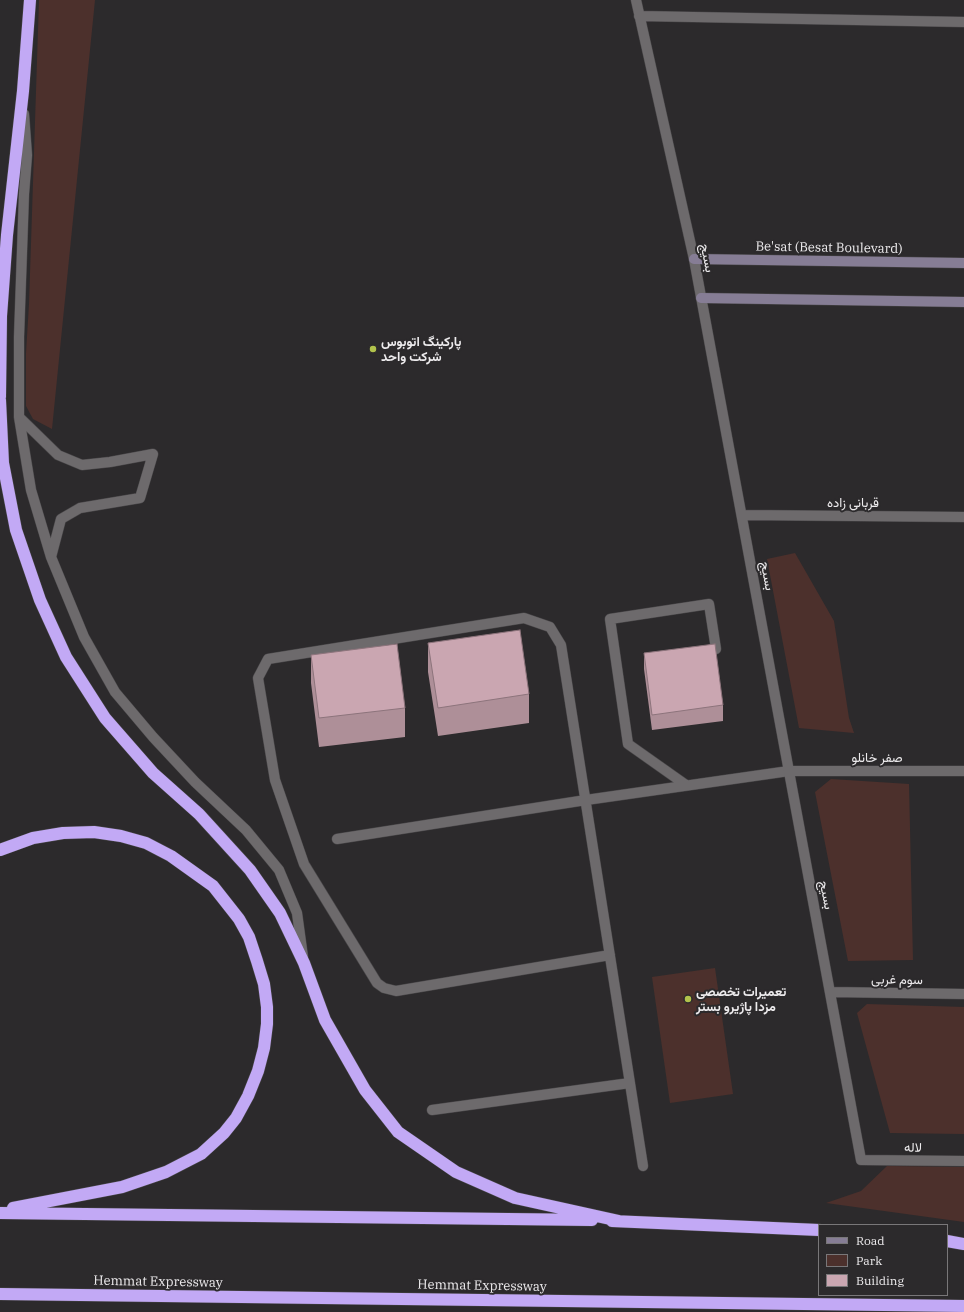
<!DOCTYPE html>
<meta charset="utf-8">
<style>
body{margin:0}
#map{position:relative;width:964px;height:1312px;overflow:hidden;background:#2c2a2c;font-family:"IBM Plex Serif",serif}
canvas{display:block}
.legend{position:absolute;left:818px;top:1224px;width:130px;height:72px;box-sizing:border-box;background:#2c2a2c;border:1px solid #797779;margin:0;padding:5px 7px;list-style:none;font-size:12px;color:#edebed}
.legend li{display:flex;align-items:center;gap:8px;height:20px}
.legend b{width:20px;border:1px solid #797779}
</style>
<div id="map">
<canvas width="964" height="1312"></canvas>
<ul class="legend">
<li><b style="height:5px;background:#867d95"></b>Road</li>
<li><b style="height:11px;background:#4c302c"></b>Park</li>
<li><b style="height:11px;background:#caa6b1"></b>Building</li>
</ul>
</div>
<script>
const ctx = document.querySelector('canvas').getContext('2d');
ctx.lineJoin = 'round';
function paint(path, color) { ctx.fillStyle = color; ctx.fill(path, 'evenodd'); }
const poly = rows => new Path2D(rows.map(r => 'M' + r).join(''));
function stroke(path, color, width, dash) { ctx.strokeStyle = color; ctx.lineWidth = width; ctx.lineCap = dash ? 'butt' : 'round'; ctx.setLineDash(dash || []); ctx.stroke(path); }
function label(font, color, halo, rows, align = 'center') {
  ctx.font = font + ' "IBM Plex Serif",Vazirmatn,serif'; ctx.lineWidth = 4; ctx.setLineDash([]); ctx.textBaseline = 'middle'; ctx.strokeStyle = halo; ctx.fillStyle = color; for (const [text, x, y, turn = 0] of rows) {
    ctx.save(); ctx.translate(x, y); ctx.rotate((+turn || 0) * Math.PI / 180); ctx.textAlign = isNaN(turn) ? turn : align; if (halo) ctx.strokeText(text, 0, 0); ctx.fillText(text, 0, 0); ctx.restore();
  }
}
paint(poly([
 [39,0,95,0,52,429,33,419,26,406,26,353,29,304],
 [795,553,834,621,849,718,854,733,799,728,767,559],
 [831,779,909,784,913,960,848,961,815,792],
 [715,968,733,1094,670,1103,652,977],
 [867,1004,964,1007,964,1134,890,1133,857,1013],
 [887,1166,964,1167,964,1222,826,1203,861,1191]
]), '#4c302c');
const lane = poly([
 [24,114,27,155,24,194,19,337,19,417,31,490,51,557,84,637,115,692,153,737,195,782,246,830,279,870,297,913,303,957],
 [19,417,58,455,82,465,110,462,153,454,140,498,80,508,61,519,51,557],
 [686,785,628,744,610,619,709,604,716,649],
 [337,839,586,800,789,771],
 [610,955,396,991,384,988,377,983,304,864,275,780,258,678,268,659,524,618,550,627,561,645,643,1166],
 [432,1110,630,1083]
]);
const street = poly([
 [636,0,694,259,861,1160,964,1161],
 [639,16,964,22],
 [743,515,964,517],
 [789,771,964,771],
 [831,992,964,994]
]);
const secondary = poly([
 [694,259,964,263],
 [701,298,964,302]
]);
const highway = poly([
 [0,397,1,316,7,235,23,91,30,0],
 [0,400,3,463,16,530,40,600,66,657,105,718,153,773,199,814,250,870,280,913,304,963,325,1020,365,1090,398,1132,456,1172,515,1198,619,1221],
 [0,850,33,838,63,833,94,832,121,836,146,843,171,856,213,886,239,919,249,937,257,961,264,984,267,1007,267,1024,264,1048,258,1071,248,1096,236,1118,224,1133,201,1154,166,1172,122,1187,13,1208],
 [0,1213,592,1220],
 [612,1221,819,1230],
 [947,1241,964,1244],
 [0,1294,964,1306]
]);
stroke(lane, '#494749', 11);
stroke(street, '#494749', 11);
stroke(secondary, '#494749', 11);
stroke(highway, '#494749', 13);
stroke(lane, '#6d6a6c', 10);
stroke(street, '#6d6a6c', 10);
stroke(secondary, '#867d95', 10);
stroke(highway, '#c2a9f5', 12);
paint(poly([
 [428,643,529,694,529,723,438,736,428,672],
 [644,653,723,705,723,721,652,730,644,669],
 [311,655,405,708,405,737,319,747,311,683]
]), '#ae8f98');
const building = poly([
 [520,630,529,694,438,708,428,643,520,630],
 [397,644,405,708,319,718,311,655,397,644],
 [715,644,723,705,652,715,644,653,715,644]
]);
paint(building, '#caa6b1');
stroke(building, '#8d747c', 1);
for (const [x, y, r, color] of [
 [373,349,4,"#b2c34c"],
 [688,999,4,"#b2c34c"]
]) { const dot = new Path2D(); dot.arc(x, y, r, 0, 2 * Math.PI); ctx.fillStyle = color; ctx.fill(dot); stroke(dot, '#2c2a2c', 1.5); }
label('13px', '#edebed', '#2c2a2c', [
 ["Be'sat (Besat Boulevard)",829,248,1],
 ["بسیج",707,258,79],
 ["قربانی زاده",853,503],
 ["بسیج",767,576,80],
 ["صفر خانلو",877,758],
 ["بسیج",826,895,79],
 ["سوم غربی",897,980,1],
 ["لاله",913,1148,1],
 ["Hemmat Expressway",158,1282,1],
 ["Hemmat Expressway",482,1286,1]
]);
label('bold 13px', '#edebed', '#2c2a2c', [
 ["پارکینگ اتوبوس",381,342],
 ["شرکت واحد",381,357],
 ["تعمیرات تخصصی",696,992],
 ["مزدا پاژیرو بستر",696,1007]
], 'left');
</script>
